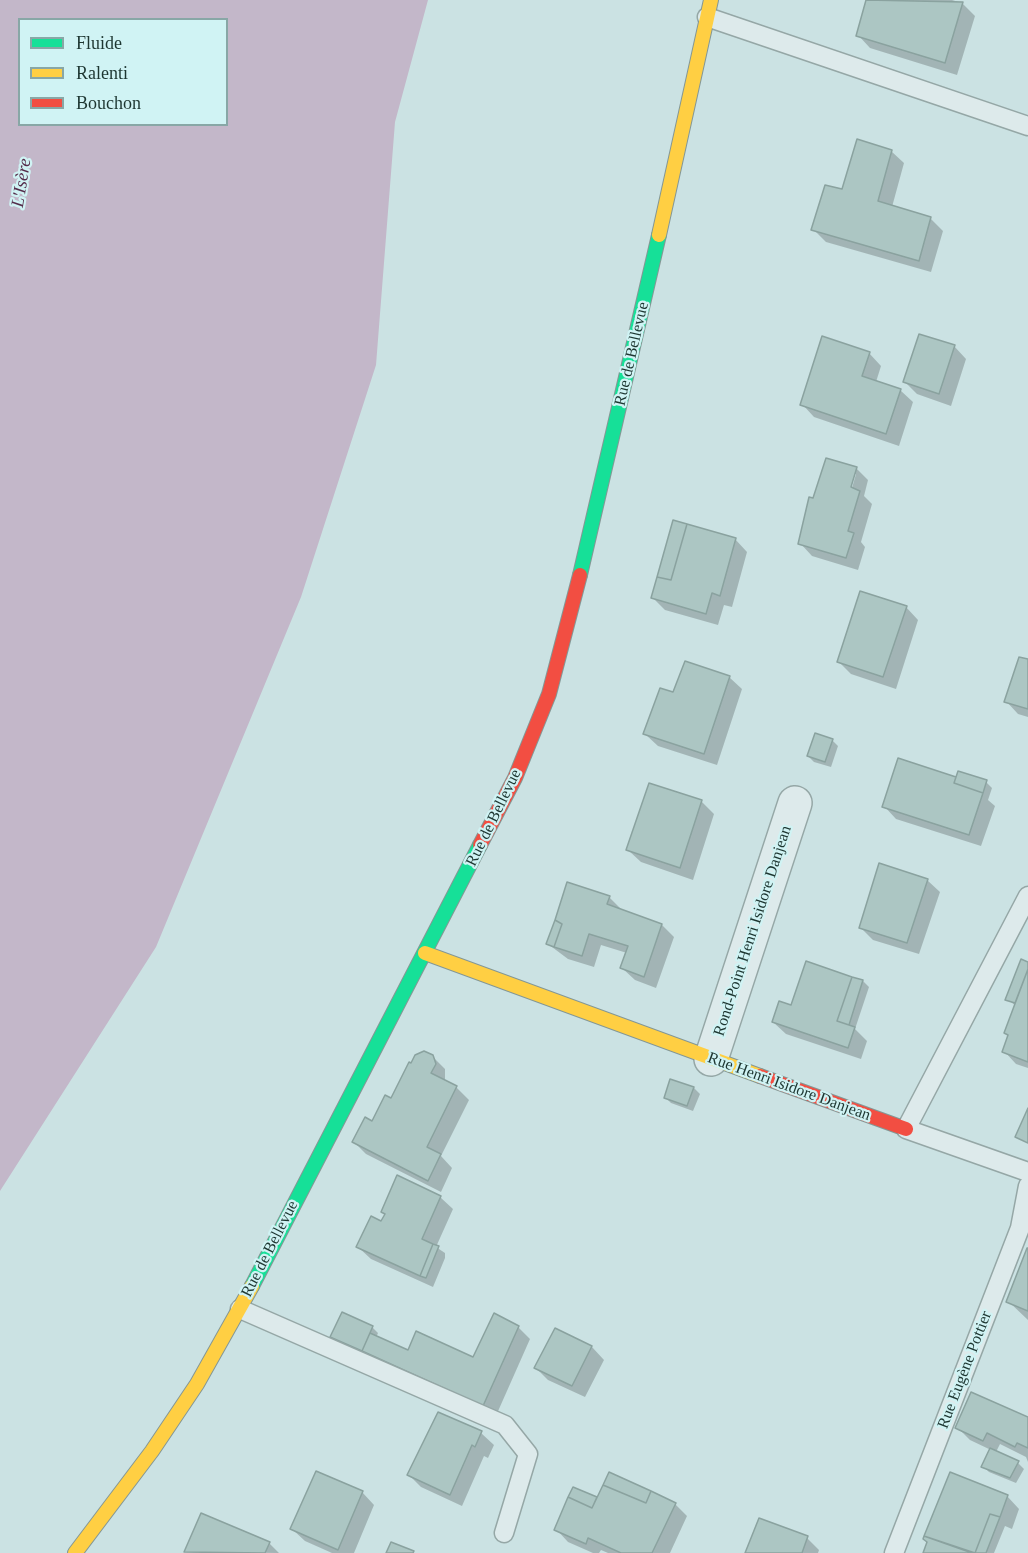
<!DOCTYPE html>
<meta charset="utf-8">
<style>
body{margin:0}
#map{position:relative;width:1028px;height:1553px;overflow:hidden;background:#cbe2e3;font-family:Georgia,serif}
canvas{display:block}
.legend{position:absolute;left:18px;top:18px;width:210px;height:108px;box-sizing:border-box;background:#d0f3f4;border:2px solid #88a7a6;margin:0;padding:8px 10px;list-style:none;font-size:18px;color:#1d3631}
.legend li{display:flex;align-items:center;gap:12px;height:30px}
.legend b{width:30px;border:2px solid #88a7a6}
</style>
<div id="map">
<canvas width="1028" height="1553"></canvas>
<ul class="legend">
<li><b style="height:8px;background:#16e098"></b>Fluide</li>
<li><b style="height:8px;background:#ffcf43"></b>Ralenti</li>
<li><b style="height:8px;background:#f24e42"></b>Bouchon</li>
</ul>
</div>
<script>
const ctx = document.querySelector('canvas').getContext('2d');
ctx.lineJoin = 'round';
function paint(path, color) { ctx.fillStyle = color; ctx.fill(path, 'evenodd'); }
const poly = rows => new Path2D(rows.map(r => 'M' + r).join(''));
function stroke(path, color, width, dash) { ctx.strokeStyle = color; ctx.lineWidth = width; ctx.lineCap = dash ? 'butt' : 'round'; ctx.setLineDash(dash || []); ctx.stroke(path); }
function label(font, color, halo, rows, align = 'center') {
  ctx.font = font + ' Georgia,serif'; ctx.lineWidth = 4.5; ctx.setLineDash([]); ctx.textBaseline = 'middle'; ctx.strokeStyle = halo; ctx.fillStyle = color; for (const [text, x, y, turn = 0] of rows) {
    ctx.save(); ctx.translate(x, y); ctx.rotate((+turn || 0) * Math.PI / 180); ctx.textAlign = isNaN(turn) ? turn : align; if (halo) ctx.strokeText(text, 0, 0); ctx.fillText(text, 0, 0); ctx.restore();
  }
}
paint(poly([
 [0,0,428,0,395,122,376,365,301,597,156,947,0,1191],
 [20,20,226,20,226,124,20,124]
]), '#c3b7c9');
paint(poly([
 [868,0,952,0,962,3,975,16,957,75,870,48,858,35],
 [891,151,904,163,892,207,931,219,943,231,931,272,826,242,813,229,843,191],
 [954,346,966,359,951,406,917,394,905,382],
 [869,353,881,366,876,382,900,390,913,402,899,446,814,417,802,404],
 [856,468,868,480,864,496,872,504,861,542,865,547,858,570,812,556,800,543,814,500],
 [853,474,856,474,850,495,847,494],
 [735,539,747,552,732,607,724,605,718,625,665,610,653,598],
 [906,607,918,620,896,689,851,674,839,662],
 [1028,661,1028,717,1018,714,1006,701],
 [729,677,742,689,717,765,658,746,645,734,674,694],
 [832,740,838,746,831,767,814,762,808,756],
 [957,779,986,782,992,788,988,800,995,806,981,846,896,819,884,806],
 [650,784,702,802,714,814,693,880,641,862,628,850],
 [927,880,940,892,919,954,873,940,860,927],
 [609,897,622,910,662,925,674,937,656,988,635,980,622,968,627,953,601,945,594,967,568,959,548,944],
 [1028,964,1028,1068,1016,1064,1004,1051,1016,1006,1007,999],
 [863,981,869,987,855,1029,867,1041,861,1059,786,1034,773,1022,792,1007],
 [433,1057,445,1069,445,1082,456,1087,469,1100,441,1156,452,1168,441,1192,366,1154,354,1142,392,1100,411,1065],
 [671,1081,694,1088,700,1094,693,1111,671,1103,665,1097],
 [440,1197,453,1209,436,1247,445,1253,445,1258,433,1287,371,1259,358,1247,382,1223,386,1215,382,1212],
 [1028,1250,1028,1320,1008,1301],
 [372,1327,378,1333,376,1338,408,1352,474,1359,518,1327,530,1339,495,1418,337,1342,331,1336],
 [555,1330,592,1347,604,1360,585,1397,548,1380,536,1368],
 [439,1414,481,1433,494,1445,488,1458,484,1456,462,1506,421,1487,409,1475],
 [1028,1419,1028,1462,1026,1457,1000,1444,996,1452,1018,1463,1024,1469,1016,1483,989,1472,983,1466,991,1450,970,1440,957,1427],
 [951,1474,1007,1496,1019,1509,1012,1529,1005,1526,994,1553,925,1553,928,1542,925,1539],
 [362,1492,374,1505,354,1553,332,1553,305,1541,292,1529],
 [596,1499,675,1504,687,1516,670,1553,608,1553,601,1550,599,1553,593,1553,568,1542,556,1529],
 [807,1538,819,1550,818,1553,747,1553],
 [269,1543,279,1553,185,1552]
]), '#0003');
const building = poly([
 [866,0,963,2,945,63,856,36,866,0],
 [857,139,892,150,878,201,931,217,919,261,811,230,825,185,842,189,857,139],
 [919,334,955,345,939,394,903,382,919,334],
 [822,336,870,352,862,376,901,389,886,434,800,405,822,336],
 [826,458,857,467,851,487,860,491,848,531,854,533,846,558,798,544,809,497,813,498,826,458],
 [673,520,687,524,671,580,657,577,673,520],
 [687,524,736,538,720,596,712,593,706,614,651,598,657,577,671,580,687,524],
 [860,591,907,606,883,677,837,662,860,591],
 [1019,657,1028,659,1028,709,1004,702,1019,657],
 [685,661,730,676,704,754,643,734,660,688,673,692,685,661],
 [815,733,833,739,825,762,807,756,815,733],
 [898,758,956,777,954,783,983,793,969,835,882,807,898,758],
 [958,771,987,780,983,793,954,783,958,771],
 [649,783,702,800,680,868,626,850,649,783],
 [879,863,928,879,907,943,859,928,879,863],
 [567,882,610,896,607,904,662,924,644,977,620,968,628,946,589,934,582,956,554,947,562,924,555,920,567,882],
 [555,920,562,924,554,947,546,944,555,920],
 [1021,959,1028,962,1028,969,1015,1003,1005,1000,1021,959],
 [806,961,852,977,837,1021,855,1027,848,1048,772,1022,779,1001,791,1005,806,961],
 [1028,969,1028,1062,1002,1052,1008,1035,1004,1033,1028,969],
 [852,977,863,980,849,1025,837,1021,852,977],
 [424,1051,433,1055,436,1064,431,1073,457,1086,427,1147,441,1154,428,1181,352,1142,365,1117,372,1121,385,1095,391,1098,409,1062,411,1063,415,1055,424,1051],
 [670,1079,694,1087,687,1106,664,1098,670,1079],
 [1028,1108,1028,1143,1015,1137,1028,1108],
 [397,1175,441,1196,422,1239,433,1244,420,1276,356,1247,371,1216,381,1221,385,1214,381,1212,397,1175],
 [433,1244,439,1246,426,1278,420,1276,433,1244],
 [1027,1248,1028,1248,1028,1311,1006,1302,1027,1248],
 [342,1312,373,1326,362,1351,330,1337,342,1312],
 [494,1313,519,1326,483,1406,362,1351,370,1333,408,1350,416,1331,473,1357,494,1313],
 [555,1328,592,1346,572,1386,534,1368,555,1328],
 [971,1392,1028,1417,1028,1448,1017,1443,1015,1447,987,1433,983,1441,955,1428,971,1392],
 [438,1412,482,1431,475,1447,472,1445,450,1495,407,1475,438,1412],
 [990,1448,1019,1461,1010,1478,981,1467,990,1448],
 [316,1471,363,1491,338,1550,290,1529,316,1471],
 [609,1472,651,1491,646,1503,603,1485,609,1472],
 [950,1472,1008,1495,1000,1517,990,1514,975,1553,924,1536,950,1472],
 [603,1485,646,1503,651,1491,676,1503,652,1553,621,1553,588,1538,586,1544,554,1530,568,1497,592,1508,603,1485],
 [573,1487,597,1497,592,1508,568,1497,573,1487],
 [201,1513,270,1542,265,1553,184,1552,201,1513],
 [990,1514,1000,1517,986,1553,975,1553,990,1514],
 [759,1518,808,1536,802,1553,745,1553,759,1518],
 [924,1536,972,1553,923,1553,927,1542,923,1539,924,1536],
 [391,1542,414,1551,413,1553,386,1553,391,1542]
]);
paint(building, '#acc6c3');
stroke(building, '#8aa29f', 1.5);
const lane = poly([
 [707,17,1028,126],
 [1028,896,906,1129,1028,1172],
 [240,1309,505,1425,528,1454,504,1533],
 [894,1553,1020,1228,1028,1186]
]);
const street = poly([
 [711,1059,795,803]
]);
const fast = poly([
 [580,575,659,235],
 [252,1286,480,845]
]);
const slow = poly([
 [659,235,711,0],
 [425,953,760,1076],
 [75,1553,152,1451,197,1384,252,1286]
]);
const jam = poly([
 [480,845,515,778,549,694,580,575],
 [760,1076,906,1129]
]);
stroke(lane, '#95a7a6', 21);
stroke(street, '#95a7a6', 36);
stroke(fast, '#849795', 16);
stroke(slow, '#849795', 16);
stroke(jam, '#849795', 16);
stroke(lane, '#ddeaeb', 18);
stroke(street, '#ddeaeb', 33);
stroke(fast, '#16e098', 14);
stroke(slow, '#ffcf43', 14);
stroke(jam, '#f24e42', 14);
label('16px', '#1d3631', '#d0f3f4', [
 ["Rue de Bellevue",632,354,-77],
 ["Rue de Bellevue",494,818,-64],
 ["Rond-Point Henri Isidore Danjean",753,931,-72],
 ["Rue Henri Isidore Danjean",789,1087,20],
 ["Rue de Bellevue",270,1249,-63],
 ["Rue Eugène Pottier",965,1370,-69]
]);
label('italic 18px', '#552d4b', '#d0f3f4', [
 ["L'Isère",22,183,-81]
]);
</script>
